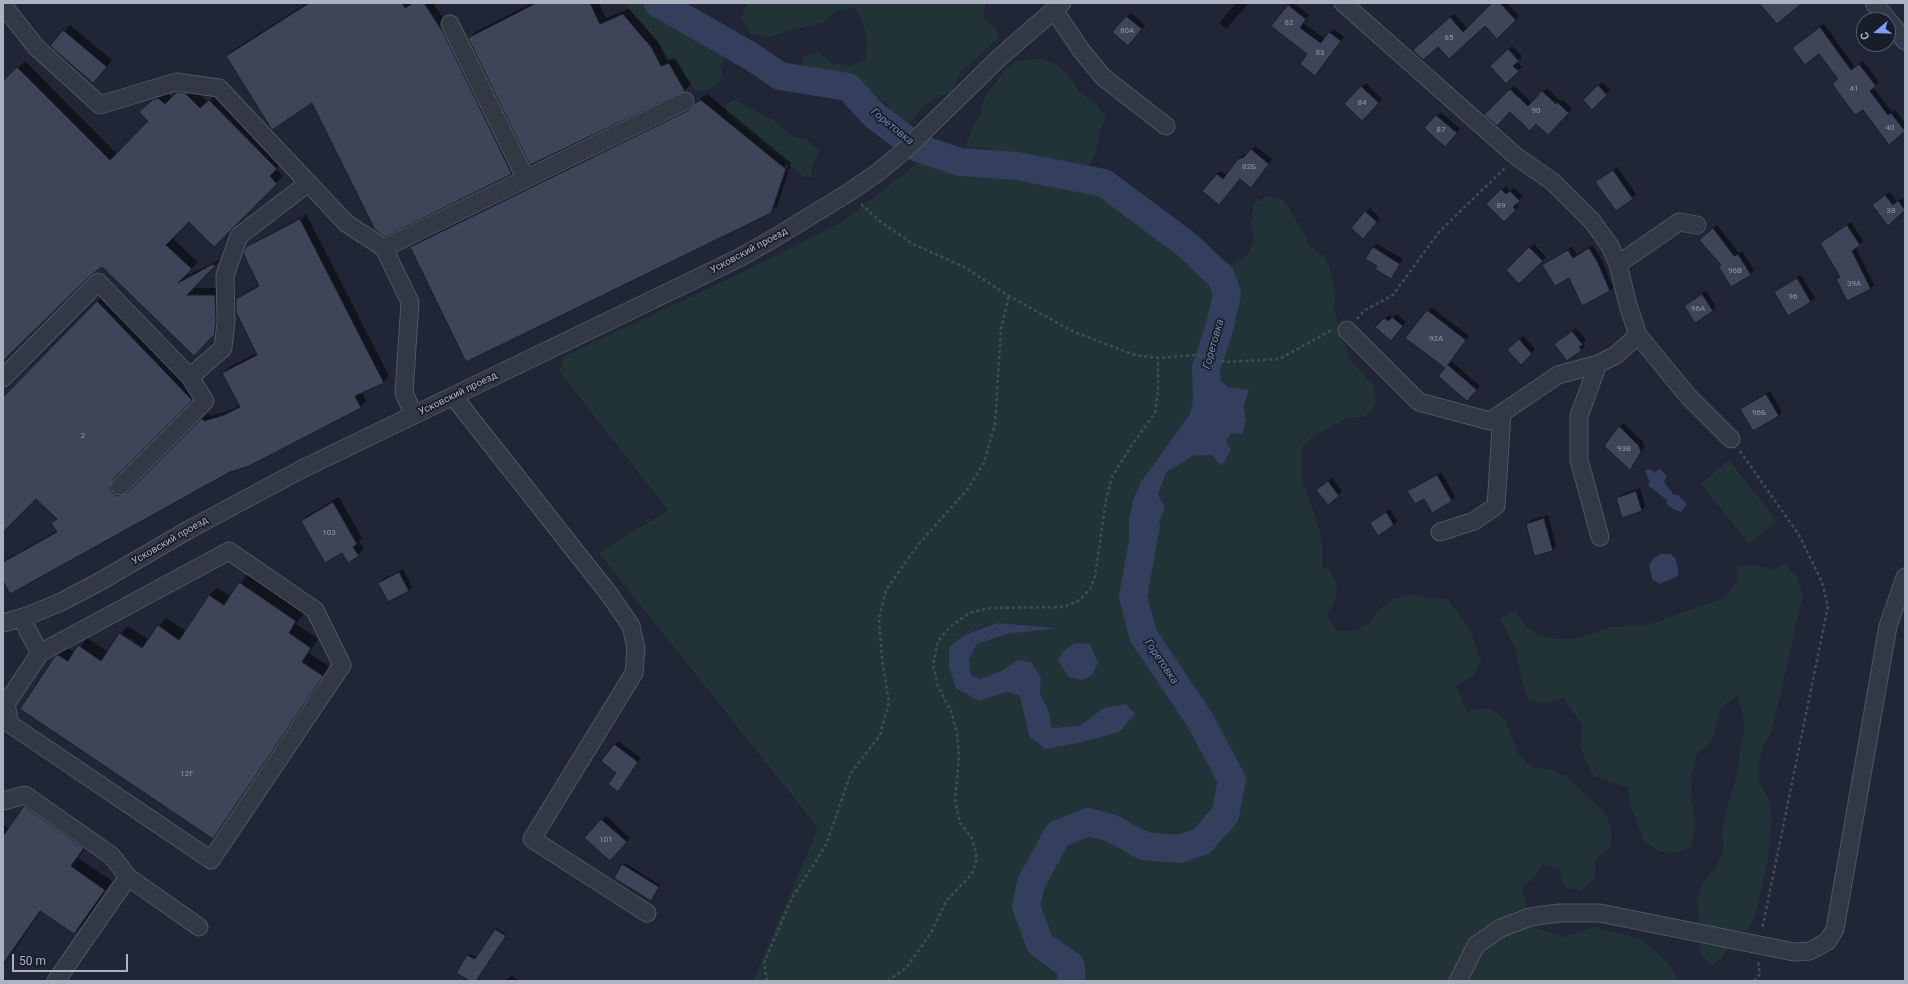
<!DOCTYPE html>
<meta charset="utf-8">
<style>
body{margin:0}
#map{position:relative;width:1908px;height:984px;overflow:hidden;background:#202635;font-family:Roboto,sans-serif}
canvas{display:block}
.frame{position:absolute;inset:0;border:4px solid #adb2c3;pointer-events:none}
.north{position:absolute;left:1856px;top:12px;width:40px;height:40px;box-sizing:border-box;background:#181d2a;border:1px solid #545967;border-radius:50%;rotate:251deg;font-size:11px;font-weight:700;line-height:16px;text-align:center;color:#adb2c3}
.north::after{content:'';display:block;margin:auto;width:14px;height:18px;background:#809ef4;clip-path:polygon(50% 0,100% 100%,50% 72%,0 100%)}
.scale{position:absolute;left:12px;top:954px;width:116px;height:18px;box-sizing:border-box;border:2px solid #adb2c3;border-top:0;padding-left:5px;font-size:12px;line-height:14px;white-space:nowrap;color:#adb2c3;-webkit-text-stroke:3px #181d2a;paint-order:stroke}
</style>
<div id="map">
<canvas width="1908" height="984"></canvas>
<div class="frame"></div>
<div class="north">С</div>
<div class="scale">50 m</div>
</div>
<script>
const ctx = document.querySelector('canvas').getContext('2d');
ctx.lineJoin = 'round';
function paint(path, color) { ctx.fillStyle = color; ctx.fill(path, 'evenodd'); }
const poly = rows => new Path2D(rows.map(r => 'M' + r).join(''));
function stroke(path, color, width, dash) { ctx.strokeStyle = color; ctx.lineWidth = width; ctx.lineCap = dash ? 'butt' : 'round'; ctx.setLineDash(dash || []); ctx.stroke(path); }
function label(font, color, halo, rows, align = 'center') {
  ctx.font = font + ' Roboto,sans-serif'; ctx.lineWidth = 3.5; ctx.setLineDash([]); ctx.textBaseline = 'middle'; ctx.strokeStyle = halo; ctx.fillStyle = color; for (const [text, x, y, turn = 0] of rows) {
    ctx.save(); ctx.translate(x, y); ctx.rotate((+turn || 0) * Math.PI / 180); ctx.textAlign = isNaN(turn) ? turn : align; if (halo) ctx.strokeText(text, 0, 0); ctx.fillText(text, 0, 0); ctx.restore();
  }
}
paint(poly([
 [624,3,653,3,668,19,684,31,700,36,712,45,726,57,720,64,722,73,720,82,712,88,704,91,695,90,648,30],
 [747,3,985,3,984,18,997,29,999,38,960,72,952,91,936,98,921,109,910,123,893,119,887,102,838,83,821,80,804,74,803,56,819,52,832,63,850,66,866,59,867,40,863,23,855,7,836,11,823,23,786,31,768,38,750,33,741,18],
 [1041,59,1057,65,1070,77,1079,92,1094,102,1106,117,1099,133,1096,152,1087,169,1070,170,1053,163,1035,160,983,147,966,147,971,130,980,116,984,99,1003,72,1017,61],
 [733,99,775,121,789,134,797,138,805,138,819,151,812,167,811,177,804,177,726,114,726,105],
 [925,160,939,168,956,170,1001,171,1085,187,1136,214,1185,254,1201,247,1231,264,1247,256,1254,240,1251,222,1254,203,1268,196,1284,201,1303,231,1310,246,1325,257,1331,272,1335,290,1334,307,1338,324,1349,359,1374,386,1376,404,1365,417,1347,418,1315,435,1302,447,1302,480,1319,528,1322,545,1322,568,1329,569,1337,585,1335,602,1326,616,1337,631,1354,631,1369,624,1379,610,1393,599,1410,594,1429,598,1447,599,1468,626,1481,661,1473,676,1457,685,1456,688,1458,690,1467,713,1475,709,1492,709,1506,721,1519,755,1532,767,1550,769,1567,777,1604,812,1612,828,1610,848,1596,860,1594,879,1580,891,1564,886,1559,869,1543,865,1531,880,1522,887,1531,926,1563,937,1594,927,1642,939,1671,966,1678,981,753,981,818,828,599,553,668,510,559,371,565,356,743,272,844,221,920,161],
 [1202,364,1228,387,1244,405,1246,420,1242,434,1232,432,1226,442,1221,466,1212,455,1191,456,1183,463,1167,471,1158,494,1165,509,1157,526,1149,551,1150,559,1134,565,1130,571,1130,509,1133,500,1141,482,1190,414],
 [998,623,1055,627,1007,634,977,644,969,659,971,675,981,679,1003,670,1017,660,1041,678,1040,694,1049,712,1052,728,1079,726,1119,732,1079,743,1045,749,1029,736,1020,696,1006,692,979,701,949,647],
 [1729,460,1777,521,1749,544,1701,484],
 [1785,564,1797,577,1803,595,1772,730,1763,746,1759,763,1759,782,1768,797,1772,816,1768,859,1756,914,1748,930,1732,934,1726,952,1714,966,1700,955,1698,898,1703,882,1716,867,1724,851,1722,833,1725,816,1739,767,1740,750,1744,732,1743,713,1737,696,1721,707,1711,742,1697,754,1692,773,1691,791,1695,829,1691,847,1675,853,1658,851,1644,841,1631,806,1628,788,1593,775,1585,760,1580,744,1583,726,1563,698,1546,703,1529,700,1522,683,1516,649,1500,619,1515,610,1525,625,1539,636,1557,639,1575,639,1610,627,1647,625,1724,598,1737,583,1737,566,1755,565,1772,570]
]), '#223337');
paint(poly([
 [1201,363,1228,387,1249,390,1244,405,1246,420,1243,434,1231,433,1226,442,1231,450,1221,466,1212,455,1191,456,1183,463,1167,471,1158,494,1165,509,1157,526,1149,551,1150,560,1134,565,1129,571,1129,519,1133,500,1141,482,1190,414],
 [1648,469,1655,472,1660,469,1667,476,1664,481,1666,485,1674,495,1678,495,1687,504,1681,512,1673,509,1667,504,1667,500,1650,487,1648,484,1650,482,1645,471],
 [1661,554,1670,554,1675,558,1678,568,1678,576,1660,584,1652,579,1649,565,1653,559],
 [998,623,1057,628,1007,634,977,644,969,659,971,675,981,679,1003,670,1017,660,1031,662,1041,678,1040,694,1049,712,1052,728,1079,726,1104,708,1126,704,1135,714,1119,732,1079,743,1045,749,1029,736,1020,696,1006,692,979,701,956,688,949,667,949,647,964,635],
 [1075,643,1090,644,1098,663,1092,675,1082,680,1069,677,1058,661,1063,651]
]), '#333f5c');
paint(poly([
 [307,3,433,3,449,26,518,167,512,173,385,235,313,102,227,56,233,50],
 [532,3,599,3,606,18,629,9,658,42,667,61,675,58,691,84,685,90,531,164,469,38,475,32],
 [1236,3,1249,3,1226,29,1219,23],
 [1291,3,1294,3,1309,15,1303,23,1325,39,1334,29,1344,37,1315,74,1289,6],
 [1493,3,1507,3,1519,16,1497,38,1485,25,1438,45,1418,46,1454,14,1468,29],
 [1131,13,1145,25,1131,41,1113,32],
 [1824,24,1855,67,1863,61,1879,82,1873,87,1892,112,1895,110,1905,123,1905,130,1889,143,1819,52,1798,44],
 [70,25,112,60,99,76,51,46],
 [1512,46,1522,56,1517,62,1522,67,1506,82,1491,66],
 [25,61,117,154,150,121,141,112,160,93,166,91,172,98,185,86,192,87,208,102,216,94,283,161,276,169,283,176,214,246,189,221,172,238,198,262,182,278,221,259,192,288,222,288,221,329,214,336,102,266,3,359,3,82],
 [1602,82,1610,90,1592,108,1584,100],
 [1366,83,1382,99,1362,120,1345,104],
 [1514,86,1532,103,1547,88,1560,101,1562,99,1572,109,1548,134,1536,123,1510,111,1486,115],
 [707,94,791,163,777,206,773,209,788,165,786,164,771,210,773,210,770,212,411,247,417,241,694,106,702,97],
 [1441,112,1460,129,1449,142,1426,128],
 [1255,146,1272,159,1255,183,1241,178,1223,200,1217,174,1221,171,1226,175,1238,159,1243,155,1248,154],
 [1617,167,1636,194,1616,210,1596,182],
 [1506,186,1510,191,1514,188,1523,196,1516,203,1519,206,1504,220,1488,204],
 [1890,192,1897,202,1902,198,1905,202,1905,211,1888,224,1873,205],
 [1370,208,1380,218,1366,234,1366,212],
 [306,214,389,376,383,382,362,392,366,401,360,407,230,471,3,579,3,561,57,531,52,523,57,518,36,498,3,531,3,398,103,296,197,393,118,472,116,482,119,488,129,490,134,488,208,413,210,416,231,410,240,405,224,373,229,367,257,353,237,300,243,294,260,284,246,248,250,245,250,246,305,217,304,216,251,244],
 [1851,222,1863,241,1856,248,1874,285,1870,289,1838,279,1841,276,1821,243],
 [1717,225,1739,253,1742,251,1754,270,1750,274,1722,265,1704,236],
 [1377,244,1403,259,1391,278,1378,265,1373,248],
 [1534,244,1546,257,1519,283,1507,270],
 [1593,245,1601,259,1613,287,1610,291,1544,265,1572,247,1577,254],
 [1801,275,1815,298,1788,315,1775,292],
 [1706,291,1716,307,1712,310,1685,306],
 [1431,307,1469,336,1448,364,1452,362,1480,386,1470,396,1446,368,1406,338],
 [1397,314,1406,322,1394,336,1377,327,1389,315,1393,318],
 [1576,328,1586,340,1583,343,1585,346,1581,350,1560,340],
 [1523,336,1535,349,1521,364,1508,350],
 [1770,391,1782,412,1778,416,1741,409],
 [1623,423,1643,442,1644,448,1630,468,1620,427],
 [1441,472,1455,497,1451,501,1409,491],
 [1332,478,1342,491,1328,504,1321,487],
 [1640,488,1645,506,1642,510,1617,498,1621,495],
 [339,497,362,538,359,541,364,549,358,555,342,551,302,521,308,515],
 [1390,509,1397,521,1394,525,1371,523],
 [1548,515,1556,546,1553,550,1527,524,1531,520],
 [403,569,412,587,408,591,379,583,383,579],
 [247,575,304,613,296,624,318,639,309,653,330,667,221,830,213,838,56,657,66,647,75,653,87,638,108,652,120,633,146,652,147,650,121,633,128,626,149,640,166,618,186,631,209,595,217,588,230,596],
 [618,741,641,758,618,790,615,745],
 [32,799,91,840,78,858,112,881,82,925,74,933,42,910,3,966,3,824,9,829,24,807],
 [606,816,630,838,614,856,602,820],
 [625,863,660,885,652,898,615,878],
 [497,928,506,934,476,981,472,981,458,973,470,954,477,958],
 [511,975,520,981,505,981]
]), '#0007');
stroke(poly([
 [658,3,752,57,780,76,848,87,875,116,918,148,960,162,1017,166,1104,183,1186,244,1221,277,1227,294,1219,329,1206,368,1207,407],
 [1071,981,1071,966,1040,944,1026,906,1031,883,1058,834,1088,822,1111,828,1144,846,1179,849,1202,841,1225,815,1232,780,1200,720,1143,635,1133,596,1146,526]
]), '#333f5c', 28);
const building = poly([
 [309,3,402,3,405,8,413,3,424,3,443,32,512,174,385,237,375,230,312,103,272,130,226,56,309,3],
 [536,3,590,3,600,24,623,14,652,48,661,66,669,63,685,91,530,165,468,38,536,3],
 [1492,3,1500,3,1516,20,1497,39,1485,26,1449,59,1438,47,1423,60,1413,50,1450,17,1463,32,1492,3],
 [1759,3,1802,3,1777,24,1759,3],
 [1288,5,1306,19,1300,28,1321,43,1329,32,1341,41,1315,76,1300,64,1307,54,1271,26,1288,5],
 [1126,16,1142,29,1128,46,1112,32,1126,16],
 [1820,27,1851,70,1859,64,1876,86,1870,91,1888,115,1891,113,1905,131,1889,145,1863,110,1855,115,1832,84,1838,79,1819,54,1805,65,1792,48,1820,27],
 [63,30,107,67,93,83,50,46,63,30],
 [1508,49,1519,61,1513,66,1519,71,1506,84,1490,66,1508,49],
 [17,67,110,160,148,121,139,112,152,100,158,98,165,104,177,92,185,93,200,108,209,100,277,169,270,176,277,184,214,247,189,222,166,245,192,269,178,283,213,264,215,266,187,295,215,295,216,322,214,337,212,337,194,356,102,267,91,275,3,361,3,81,17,67],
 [1598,85,1607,95,1592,110,1583,100,1598,85],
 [1361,86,1379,103,1362,121,1344,104,1361,86],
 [1510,89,1528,106,1542,91,1556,104,1557,102,1569,113,1548,135,1536,124,1530,131,1510,112,1497,126,1484,115,1510,89],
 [701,100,786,169,771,213,466,362,410,247,689,110,695,103,701,100],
 [1436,115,1457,133,1445,147,1424,128,1436,115],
 [1251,149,1269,164,1251,188,1240,179,1219,205,1202,191,1217,174,1223,179,1238,159,1244,157,1251,149],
 [1613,170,1633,199,1616,211,1595,182,1613,170],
 [1501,189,1506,194,1510,191,1520,201,1513,207,1516,210,1504,222,1486,204,1501,189],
 [1885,195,1893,205,1898,201,1905,210,1888,226,1872,205,1885,195],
 [1365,211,1377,222,1363,239,1351,228,1365,211],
 [300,219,384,383,355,396,361,408,249,466,230,472,10,594,3,581,3,562,57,532,51,523,57,519,36,499,3,532,3,397,97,301,192,400,113,479,110,488,113,493,118,496,127,493,202,418,204,421,224,415,240,407,222,373,257,355,236,312,236,299,259,286,243,253,246,247,300,219],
 [1847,225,1860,245,1852,251,1871,289,1847,301,1836,279,1840,277,1820,243,1847,225],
 [1713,228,1734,256,1738,254,1751,275,1731,287,1718,266,1721,265,1699,240,1713,228],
 [1373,247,1400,264,1391,279,1375,269,1377,266,1365,259,1373,247],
 [1529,247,1543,261,1519,284,1506,270,1529,247],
 [1589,248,1598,263,1610,291,1582,306,1569,278,1555,286,1542,265,1568,250,1573,258,1589,248],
 [1797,278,1811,302,1788,316,1774,292,1797,278],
 [1702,294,1713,311,1695,323,1684,306,1702,294],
 [1427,310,1466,340,1447,366,1448,365,1477,390,1467,401,1438,376,1445,368,1405,338,1427,310],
 [1392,317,1403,326,1391,341,1375,327,1384,318,1389,321,1392,317],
 [1572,331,1583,345,1579,347,1582,350,1567,361,1554,344,1572,331],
 [1519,339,1532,354,1521,365,1507,350,1519,339],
 [1766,394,1779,416,1753,431,1740,409,1766,394],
 [1619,426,1639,446,1641,452,1630,470,1604,446,1619,426],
 [1437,475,1452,501,1432,513,1424,499,1415,504,1407,491,1437,475],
 [1328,481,1339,496,1328,505,1316,490,1328,481],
 [1636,491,1642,511,1622,518,1616,498,1636,491],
 [333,502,357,544,353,547,359,556,348,563,342,553,325,563,301,521,333,502],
 [1386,512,1394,525,1378,536,1370,523,1386,512],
 [1544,518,1553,551,1534,556,1526,524,1544,518],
 [399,572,409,591,388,602,378,583,399,572],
 [239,582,296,621,289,633,311,648,302,662,323,676,213,839,20,709,55,656,58,655,68,661,78,645,101,661,119,633,142,648,158,625,179,640,209,595,224,605,239,582],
 [614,744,638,762,618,792,608,784,616,773,601,761,614,744],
 [24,806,84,848,71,866,105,890,74,934,40,911,3,964,3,836,24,806],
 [601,819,627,842,610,861,584,838,601,819],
 [622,864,659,887,651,901,614,878,622,864],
 [495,929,506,936,476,981,470,981,456,973,467,955,475,959,495,929]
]);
paint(building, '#3e4558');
stroke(building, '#1a1f2c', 1);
const minor = poly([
 [1343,3,1517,157,1553,182,1592,221,1610,246,1618,264,1628,305,1638,335,1688,396,1731,439],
 [1874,3,1888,20],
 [3,5,36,47,100,105,176,82,219,88,346,223,384,248],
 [1054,10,1081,50,1103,77,1166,126],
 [1888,20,1905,41],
 [450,24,526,179],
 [1618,264,1679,222,1697,225],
 [1347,330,1419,402,1490,421,1558,375,1598,364,1579,416,1579,460,1600,537],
 [1598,364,1616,355,1638,335],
 [3,378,98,282,190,377,223,348,226,322,225,275,239,236,308,183],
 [453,396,609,594,631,626,636,648,634,673,532,839,647,913],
 [414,415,404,393,410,302,384,248,685,101],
 [120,486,205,401,190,377],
 [1440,532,1474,521,1496,506,1502,413],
 [229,551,315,610,342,665,211,860,10,724,6,704,40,653,229,551],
 [21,618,40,653],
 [3,623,24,617,59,603,99,582,190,529,302,469,739,258,771,240,848,193,877,173,905,150,1000,57,1062,3],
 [3,801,25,795,112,856,128,877,199,927],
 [56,981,128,877],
 [1458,981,1476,945,1501,928,1530,917,1559,913,1600,913,1794,952,1810,951,1828,941,1835,929,1888,626,1905,577]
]);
stroke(minor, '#505564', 19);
stroke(poly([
 [861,204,881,222,913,244,964,267,1009,296,1074,332,1135,355,1158,358,1195,355,1227,362,1279,359,1332,330],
 [1357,319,1365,310,1393,295,1439,232,1506,167],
 [1740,451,1799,535,1822,582,1828,606,1762,930],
 [767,981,764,963,792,898,826,845,851,773,880,735,889,703,882,659,879,618,886,590,917,546,967,490,984,463,995,424,1001,329,1009,296],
 [888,981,907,967,932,931,946,901,972,874,977,858,972,838,960,823,955,801,959,756,957,734,951,711,938,686,933,665,938,641,950,627,969,613,990,608,1064,607,1080,600,1090,589,1095,576,1106,500,1112,477,1131,446,1155,413,1158,392,1158,358],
 [1754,981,1760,974,1758,961]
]), '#3f4e53', 2.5, [3, 3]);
stroke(minor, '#333845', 17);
label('8px', '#9197a8', null, [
 ["82",1289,23],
 ["80А",1127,31],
 ["85",1449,38],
 ["83",1320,53],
 ["41",1854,89],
 ["84",1362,103],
 ["90",1536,111],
 ["40",1890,128],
 ["87",1441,130],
 ["82Б",1249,167],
 ["89",1501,206],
 ["38",1891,211],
 ["96В",1735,271],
 ["39А",1854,284],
 ["96",1793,297],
 ["96А",1698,309],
 ["92А",1436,339],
 ["96Б",1759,413],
 ["2",83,436],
 ["93В",1624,449],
 ["103",329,533],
 ["12Г",187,774],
 ["101",606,840]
]);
label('10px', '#adb2c3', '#181d2a', [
 ["Усковский проезд",749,251,-28],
 ["Усковский проезд",458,394,-26],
 ["Усковский проезд",170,541,-30]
]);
label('italic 11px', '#7586aa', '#181d2a', [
 ["Горетовка",892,127,39],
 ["Горетовка",1214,344,-74],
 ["Горетовка",1161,662,56]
]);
</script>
